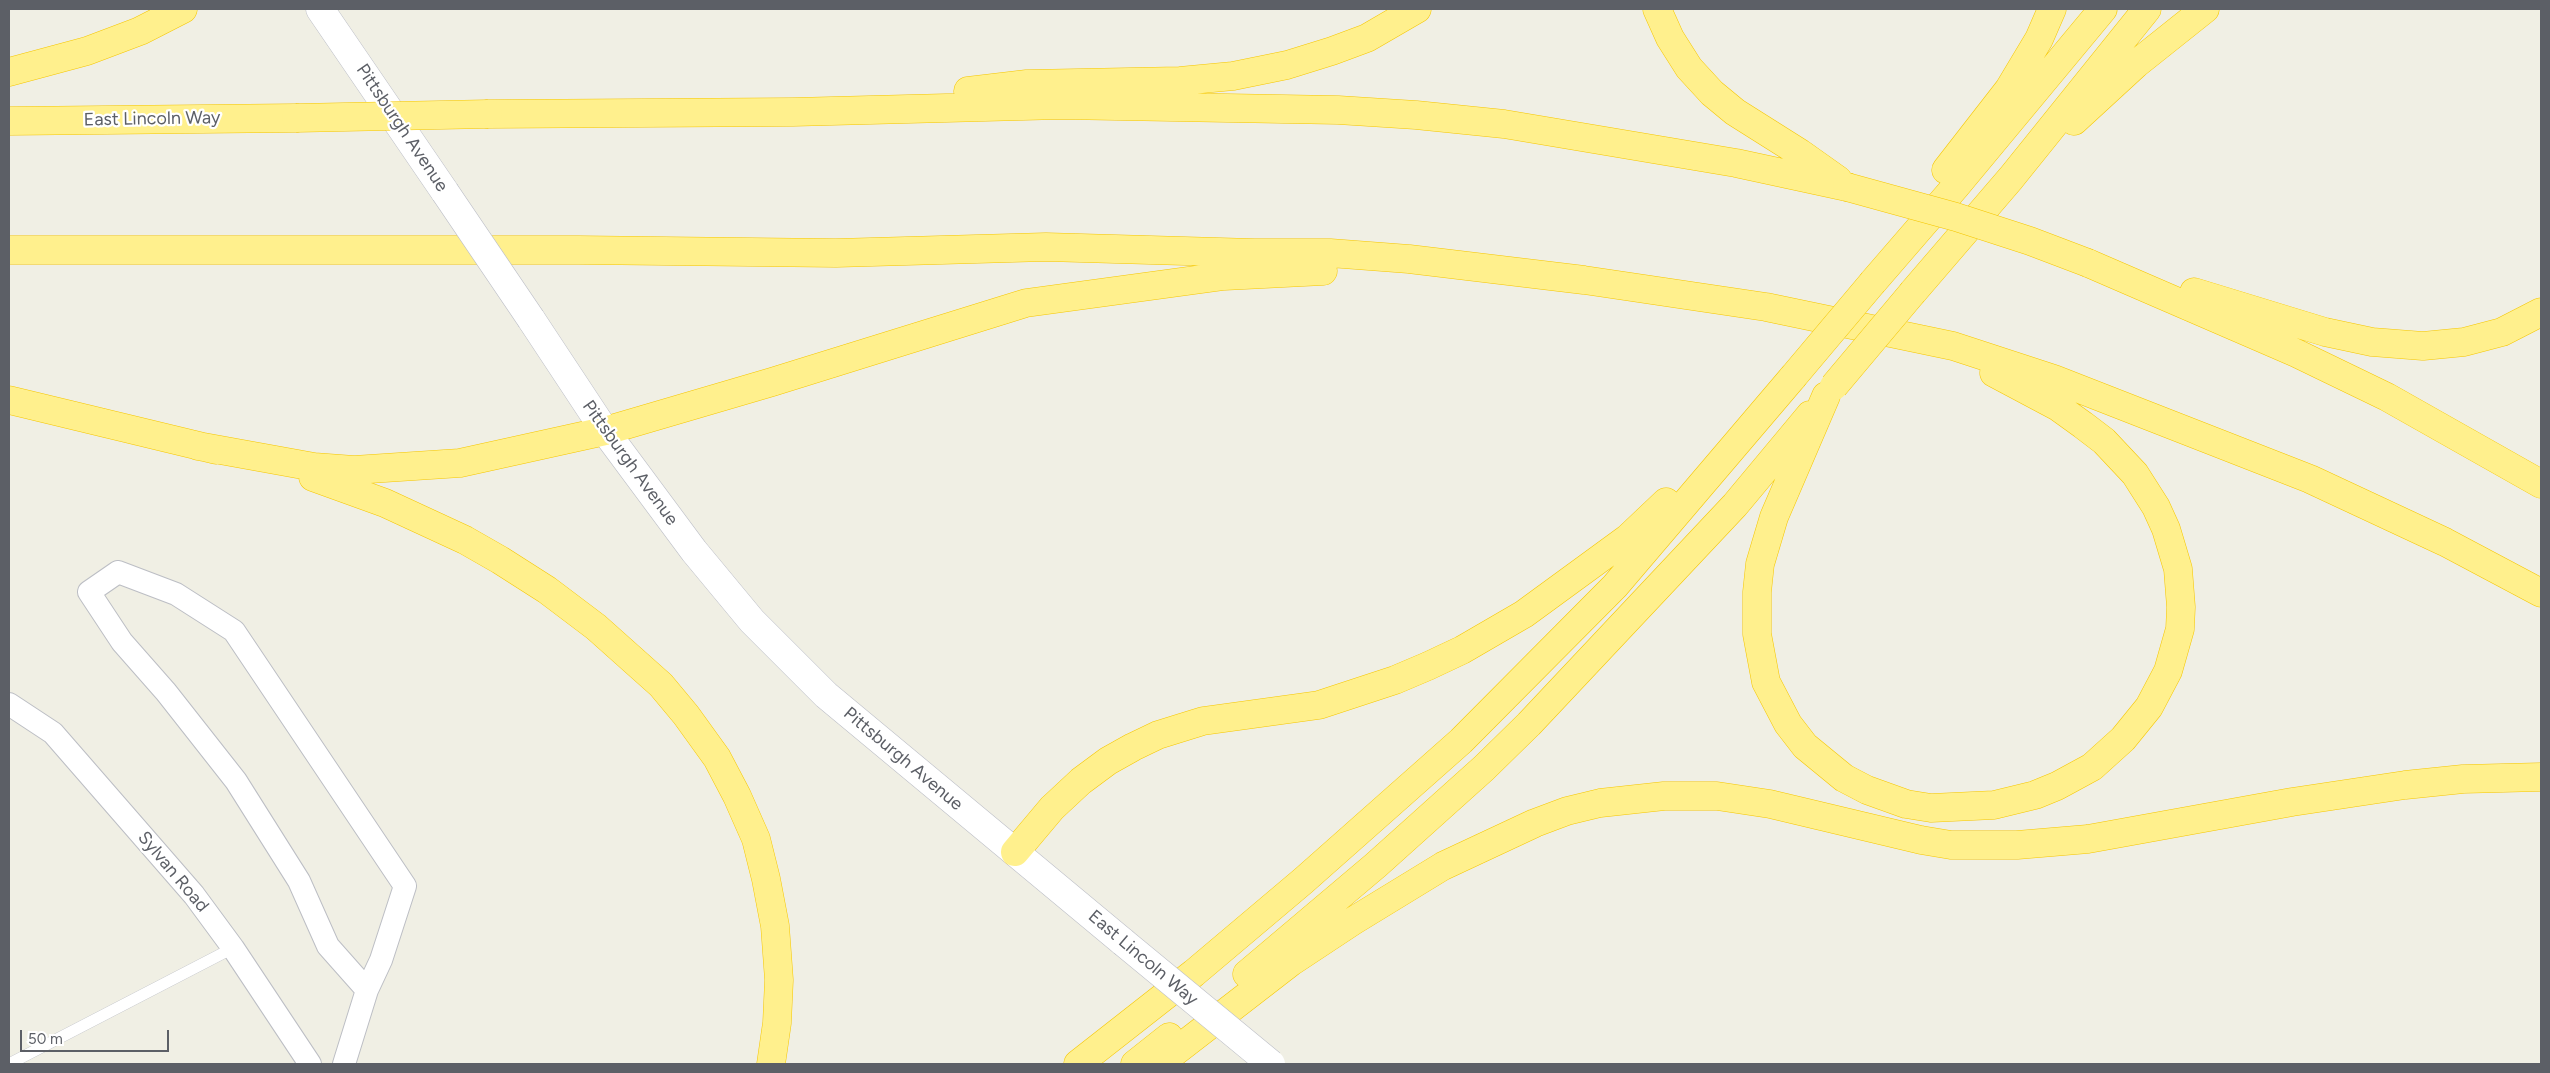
<!DOCTYPE html>
<style>
body{margin:0}
#map{position:relative;width:2550px;height:1073px;overflow:hidden;background:#f0efe4;font-family:Figtree,sans-serif}
canvas{display:block}
.frame{position:absolute;inset:0;border:10px solid #5c5f66;pointer-events:none}
.scale{position:absolute;left:20px;top:1030px;width:149px;height:22px;box-sizing:border-box;border:2px solid #5c5f66;border-top:0;padding-left:6px;font-size:15px;line-height:18px;white-space:nowrap;color:#5c5f66;-webkit-text-stroke:4px #fff;paint-order:stroke}
</style>
<div id="map">
<canvas width="2550" height="1073"></canvas>
<div class="frame"></div>
<div class="scale">50 m</div>
</div>
<script>
const ctx = document.querySelector('canvas').getContext('2d');
ctx.lineJoin = 'round';
const poly = rows => new Path2D(rows.map(r => 'M' + r).join(''));
function stroke(path, color, width, dash) { ctx.strokeStyle = color; ctx.lineWidth = width; ctx.lineCap = dash ? 'butt' : 'round'; ctx.setLineDash(dash || []); ctx.stroke(path); }
function label(font, color, halo, rows, align = 'center') {
  ctx.font = font + ' Figtree,sans-serif'; ctx.lineWidth = 4.5; ctx.setLineDash([]); ctx.textBaseline = 'middle'; ctx.strokeStyle = halo; ctx.fillStyle = color; for (const [text, x, y, turn = 0] of rows) {
    ctx.save(); ctx.translate(x, y); ctx.rotate((+turn || 0) * Math.PI / 180); ctx.textAlign = isNaN(turn) ? turn : align; if (halo) ctx.strokeText(text, 0, 0); ctx.fillText(text, 0, 0); ctx.restore();
  }
}
const lane = poly([
 [9,1064,233,948]
]);
const street = poly([
 [118,572,176,594,234,631,405,886,381,960,367,990,328,946,299,881,236,781,166,692,122,642,89,592,118,572],
 [9,704,53,733,194,895,233,948,310,1064],
 [344,1064,367,990]
]);
const secondary = poly([
 [320,9,445,192],
 [531,319,605,431,694,551,752,621,826,695,1123,942]
]);
const highway = poly([
 [1657,9,1670,38,1689,68,1712,93,1735,112,1800,153,1838,180],
 [9,72,87,51,140,31,183,9],
 [968,91,1027,84,1180,81,1233,76,1287,65,1332,51,1367,38,1417,9],
 [488,114,793,112,1061,105,1338,110,1416,115,1504,124,1736,163,1847,187],
 [9,121,296,118],
 [2074,121,2136,64,2205,9],
 [1946,170,2009,89,2039,39,2052,9],
 [9,250,578,250,836,253,1046,247,1254,253,1330,253,1409,259,1584,280,1766,307,1953,346,2054,379,2310,479,2445,542,2541,593],
 [2088,263,2296,353,2387,397,2541,484],
 [1873,282,1956,186,2103,9],
 [1913,292,2011,178,2147,9],
 [2194,292,2325,332,2372,342,2423,346,2464,342,2502,332,2541,312],
 [1826,396,1774,517,1760,564,1757,592,1757,634,1766,682,1788,724,1805,746,1844,778,1867,790,1906,804,1931,808,1994,805,2035,795,2057,786,2092,767,2123,739,2149,707,2168,671,2180,629,2181,607,2178,569,2166,529,2156,507,2135,474,2104,441,2083,425,2058,407,1994,373],
 [9,400,216,450],
 [198,446,314,467,354,470,460,463,605,431,772,382,1026,303,1224,276,1323,271],
 [313,477,385,503,465,540,500,560,547,590,596,627,661,685,686,715,717,758,737,796,756,839,766,879,775,926,779,980,777,1023,771,1064],
 [1015,852,1052,808,1081,781,1108,761,1133,747,1158,735,1203,721,1319,705,1395,680,1428,666,1462,650,1524,614,1628,538,1666,502],
 [1247,974,1376,865,1484,768,1529,724,1735,505,1810,415],
 [1078,1064,1194,973,1303,881,1461,741,1615,586,1793,377],
 [1135,1064,1169,1037],
 [1159,1064,1291,962,1353,921,1443,866,1535,823,1567,811,1600,803,1664,796,1717,796,1770,804,1921,840,1951,845,2017,845,2088,839,2292,802,2405,785,2463,779,2541,777]
]);
stroke(lane, '#bcbec4', 12);
stroke(street, '#bcbec4', 24);
stroke(secondary, '#bdbfc7', 29);
stroke(highway, '#f5c600', 29);
stroke(lane, '#fff', 11);
stroke(street, '#fff', 22);
stroke(secondary, '#fff', 28);
stroke(highway, '#fff08d', 28);
const secondaryBridge = poly([
 [445,192,531,319],
 [1123,942,1271,1064]
]);
const highwayBridge = poly([
 [296,118,488,114],
 [1847,187,1956,217,2030,241,2088,263],
 [1793,377,1873,282],
 [1834,386,1913,292]
]);
stroke(secondaryBridge, '#bdbfc7', 29, []);
stroke(highwayBridge, '#f5c600', 29, []);
stroke(secondaryBridge, '#fff', 28);
stroke(highwayBridge, '#fff08d', 28);
label('18px', '#5c5f66', '#fff', [
 ["East Lincoln Way",152,119,-1],
 ["Pittsburgh Avenue",402,128,56],
 ["Pittsburgh Avenue",630,463,54],
 ["Pittsburgh Avenue",903,759,40],
 ["Sylvan Road",173,872,50],
 ["East Lincoln Way",1143,958,40]
]);
</script>
